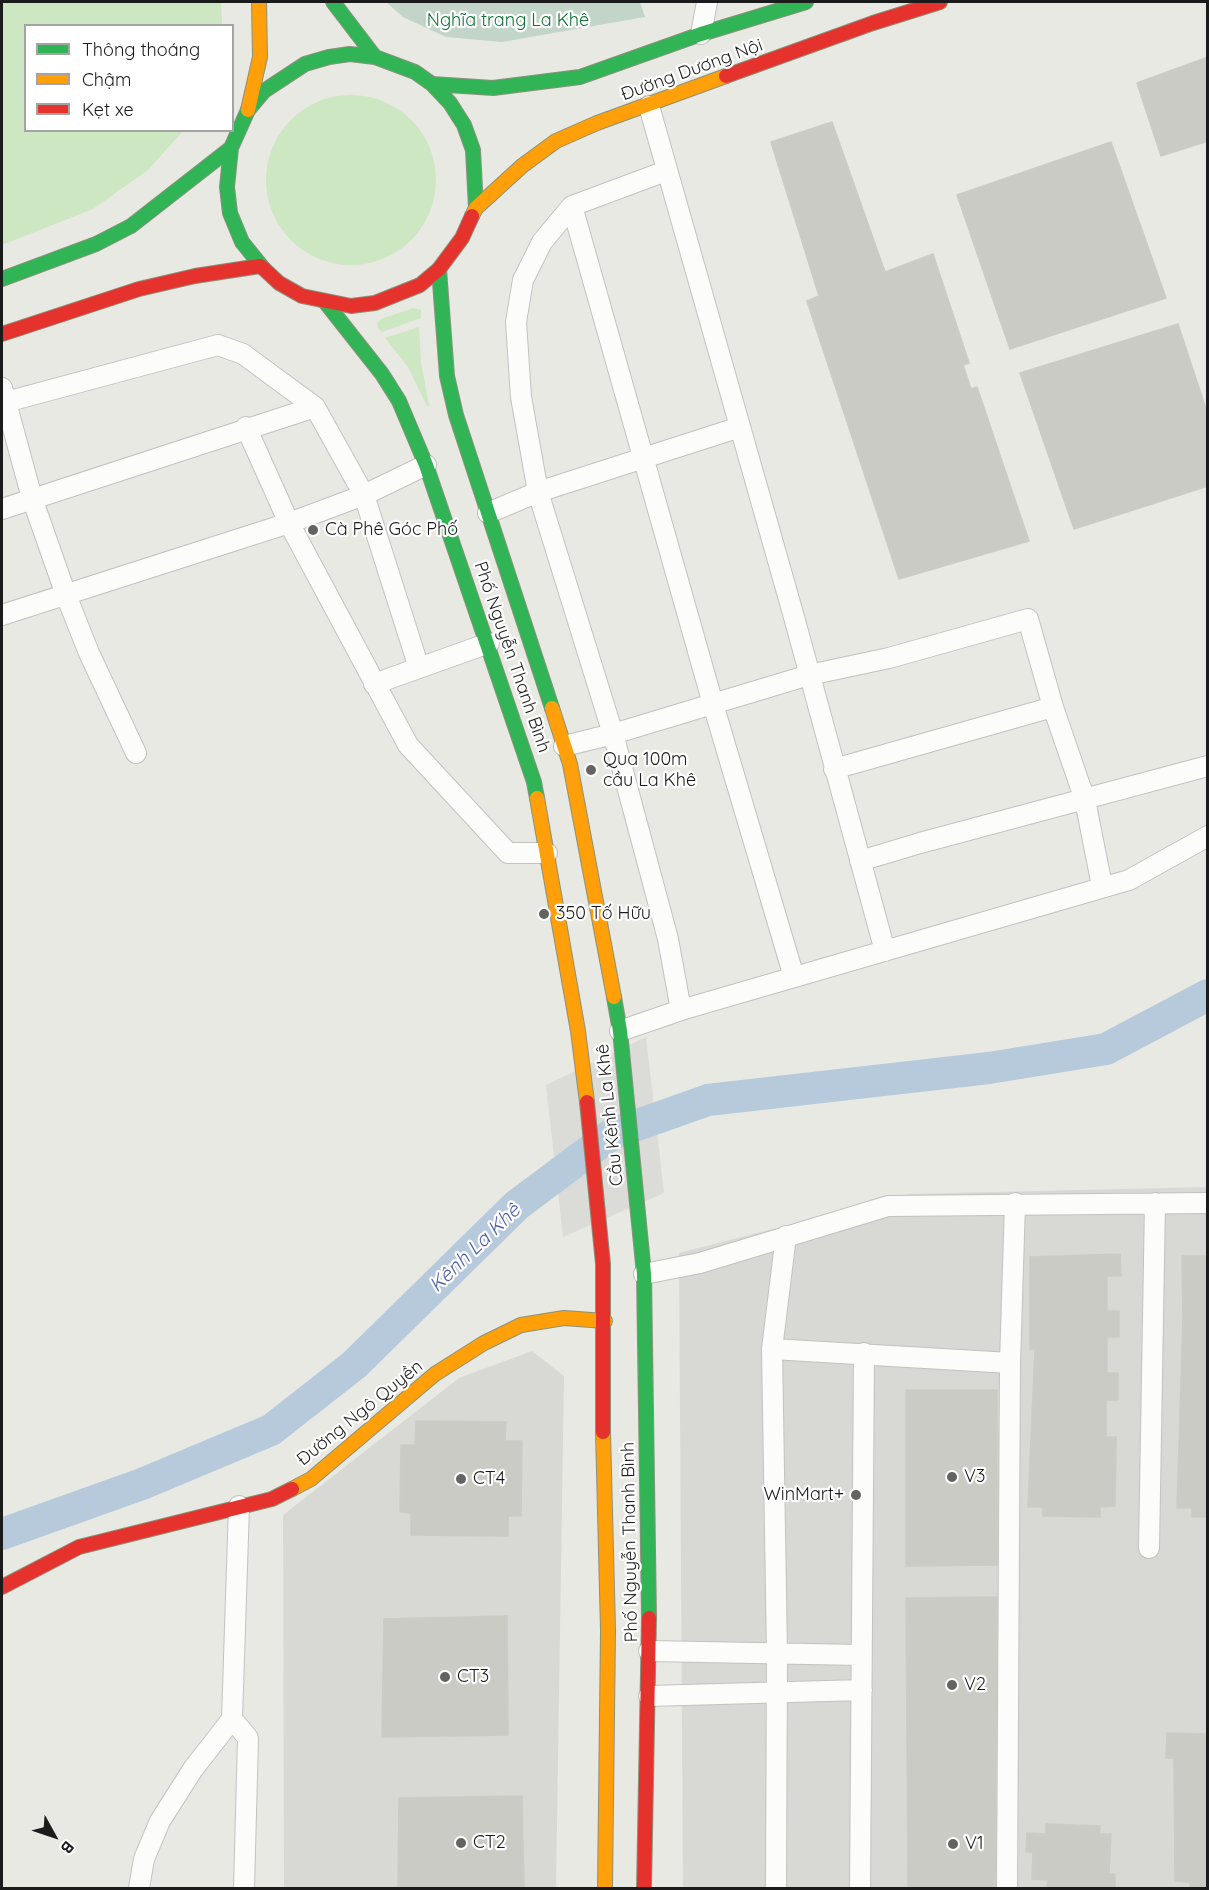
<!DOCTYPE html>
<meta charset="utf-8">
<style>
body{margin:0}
#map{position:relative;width:1209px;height:1890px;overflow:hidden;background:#e9e9e3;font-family:Quicksand,sans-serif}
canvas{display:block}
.frame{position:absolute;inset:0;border:3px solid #1b1b1b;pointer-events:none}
.legend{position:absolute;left:24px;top:24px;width:210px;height:108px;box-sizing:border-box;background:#fff;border:2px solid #a4a4a4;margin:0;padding:8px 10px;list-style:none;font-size:18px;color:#1b1b1b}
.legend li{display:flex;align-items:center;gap:12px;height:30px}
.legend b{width:30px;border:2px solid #a4a4a4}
.north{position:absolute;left:24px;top:1806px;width:60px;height:60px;-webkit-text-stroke:4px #fff;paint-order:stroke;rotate:130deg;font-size:16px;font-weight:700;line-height:24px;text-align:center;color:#1b1b1b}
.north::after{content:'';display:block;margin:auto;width:21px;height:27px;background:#1b1b1b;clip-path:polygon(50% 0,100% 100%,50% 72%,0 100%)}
</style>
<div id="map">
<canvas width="1209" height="1890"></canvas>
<div class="frame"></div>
<ul class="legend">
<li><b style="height:8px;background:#30b455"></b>Thông thoáng</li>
<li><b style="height:8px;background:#ff9f0a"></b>Chậm</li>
<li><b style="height:8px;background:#e5322d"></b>Kẹt xe</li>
</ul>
<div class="north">B</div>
</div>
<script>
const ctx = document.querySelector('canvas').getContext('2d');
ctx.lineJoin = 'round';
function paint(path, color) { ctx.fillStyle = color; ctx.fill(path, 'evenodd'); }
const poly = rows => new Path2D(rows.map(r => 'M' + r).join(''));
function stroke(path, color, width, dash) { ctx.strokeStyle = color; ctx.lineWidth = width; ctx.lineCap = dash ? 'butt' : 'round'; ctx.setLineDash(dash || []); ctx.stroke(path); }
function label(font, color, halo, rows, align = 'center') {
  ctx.font = font + ' Quicksand,sans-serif'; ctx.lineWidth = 4.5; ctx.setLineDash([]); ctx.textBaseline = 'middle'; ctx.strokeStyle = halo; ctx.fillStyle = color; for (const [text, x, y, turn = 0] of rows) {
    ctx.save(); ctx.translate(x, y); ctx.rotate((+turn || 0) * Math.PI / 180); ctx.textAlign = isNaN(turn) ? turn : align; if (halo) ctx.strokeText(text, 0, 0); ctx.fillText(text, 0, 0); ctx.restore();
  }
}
paint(poly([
 [1207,1187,1207,1888,683,1888,679,1253,909,1194],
 [532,1351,564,1376,556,1888,284,1888,283,1515,459,1378]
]), '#d8d8d5');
paint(poly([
 [2,2,221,2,222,20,222,26,26,26,26,130,183,131,148,170,93,209,2,245],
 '266 180a85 85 0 1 1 170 0a85 85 0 1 1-170 0Z',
 [413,308,421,310,421,318,382,332,378,328,377,323,381,319],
 [419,327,421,362,429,406,427,406,408,367,385,338]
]), '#cce7c2');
paint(poly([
 [386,2,640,2,645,17,502,42,446,37,403,17]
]), '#c2d5c8');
paint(poly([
 [646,1037,664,1193,563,1237,546,1085]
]), '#dbdbd8');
stroke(poly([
 [2,1534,142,1484,271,1430,354,1365,517,1205,612,1134,708,1100,989,1068,1106,1049,1208,995]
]), '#b7cadc', 32);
const building = poly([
 [1208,57,1208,141,1161,156,1137,83,1208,57],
 [832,122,885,272,933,254,969,363,963,365,971,389,977,387,1029,541,899,579,807,301,819,296,771,142,832,122],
 [1111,142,1166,298,1010,349,957,195,1111,142],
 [1178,324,1208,415,1208,486,1074,529,1020,373,1178,324],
 [1120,1254,1121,1276,1107,1276,1107,1311,1119,1311,1119,1337,1107,1337,1107,1373,1118,1373,1118,1400,1106,1400,1106,1437,1116,1437,1115,1506,1100,1507,1100,1517,1043,1516,1043,1507,1028,1507,1035,1349,1030,1349,1030,1257,1120,1254],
 [1182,1256,1208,1256,1208,1517,1192,1517,1192,1508,1177,1508,1183,1317,1182,1256],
 [906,1390,997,1390,997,1565,906,1566,906,1390],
 [416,1421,506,1422,505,1441,522,1441,521,1516,508,1516,508,1536,411,1535,411,1513,400,1512,401,1445,415,1445,416,1421],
 [997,1597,995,1888,908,1888,906,1598,997,1597],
 [507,1616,508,1735,382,1737,384,1619,507,1616],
 [1167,1733,1208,1734,1208,1888,1190,1888,1190,1882,1175,1881,1174,1758,1166,1758,1167,1733],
 [522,1796,524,1888,398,1888,399,1798,522,1796],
 [1046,1824,1100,1826,1099,1834,1111,1834,1109,1874,1115,1874,1115,1888,1047,1888,1048,1880,1032,1879,1033,1852,1026,1852,1027,1833,1046,1834,1046,1824]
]);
paint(building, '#cbcbc6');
stroke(building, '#cccbc4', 1.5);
const street = poly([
 [701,34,707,2],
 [649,106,794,617,885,951],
 [666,171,572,206,542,242,523,280,516,322,521,397,538,492,613,734,668,939,681,1010],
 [572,206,713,704,794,977],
 [2,388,32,498,66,595,89,653,136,753],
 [2,403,218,345,243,354,315,407,364,495,419,668],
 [246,427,289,523,408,745,508,853,547,853],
 [2,509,315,407],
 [488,513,538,492,740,427],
 [2,615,289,523,364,495,426,465],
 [374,684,489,643],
 [564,746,613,734,809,675,889,658,1028,619,1053,707,1085,800,1102,886],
 [834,769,1053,707],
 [860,861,920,843,1208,766],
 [620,1031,681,1010,1129,880,1208,836],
 [644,1274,700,1263,888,1206,1208,1203],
 [772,1349,1010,1363],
 [239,1506,232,1719,248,1738,244,1888],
 [1149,1548,1155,1203],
 [649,1651,861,1655],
 [649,1696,862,1690],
 [139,1888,144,1859,160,1821,193,1769,232,1719],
 [776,1888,777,1653,772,1349,786,1236],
 [860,1888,864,1353],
 [1007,1888,1010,1363,1015,1203]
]);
const fast = poly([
 [333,2,375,57],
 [432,84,493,88,580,77,701,34,806,2],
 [263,268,242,242,230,213,227,187,231,148,248,110,264,91,305,64,329,57,350,54,375,57,415,72,432,84,450,103,464,125,473,150,476,208],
 [439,269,447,376,456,415,552,708],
 [2,279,96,244,131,226,231,148],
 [326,303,382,374,399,401,426,465,534,782,537,798],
 [614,997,620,1031,644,1274,649,1618]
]);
const slow = poly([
 [248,110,260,57,259,2],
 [472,216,476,208,522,166,556,141,597,123,726,76],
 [552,708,570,764,614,997],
 [537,798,578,1031,587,1102],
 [603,1432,608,1630,605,1888],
 [292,1489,311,1479,435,1374,484,1343,521,1325,564,1318,605,1321]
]);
const jam = poly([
 [726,76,873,23,940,2],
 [263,268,279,283,302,296,351,306,375,303,420,285,439,269,462,238,472,216],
 [2,334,139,289,195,276,260,266],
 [587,1102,603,1264,603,1432],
 [2,1587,79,1547,272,1499,292,1489],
 [644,1888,649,1618]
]);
stroke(street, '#c2c2bf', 22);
stroke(fast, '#8a927c', 16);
stroke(slow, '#8a927c', 16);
stroke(jam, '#8a927c', 16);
stroke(street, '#fcfcfb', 20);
stroke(fast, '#30b455', 14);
stroke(slow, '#ff9f0a', 14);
stroke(jam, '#e5322d', 14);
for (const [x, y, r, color] of [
 [313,530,6,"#636361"],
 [591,770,6,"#636361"],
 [544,914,6,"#636361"],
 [952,1477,6,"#636361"],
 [461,1479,6,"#636361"],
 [856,1495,6,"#636361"],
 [445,1677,6,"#636361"],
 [952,1685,6,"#636361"],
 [461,1843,6,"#636361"],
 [953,1844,6,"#636361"]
]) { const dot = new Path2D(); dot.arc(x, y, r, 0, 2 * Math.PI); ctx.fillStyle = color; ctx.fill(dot); stroke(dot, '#fff', 2); }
label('18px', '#0f7333', '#fff', [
 ["Nghĩa trang La Khê",508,21]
]);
label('18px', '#1b1b1b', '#fff', [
 ["Đường Dương Nội",692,70,-20],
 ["Phố Nguyễn Thanh Bình",512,657,71],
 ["Cầu Kênh La Khê",610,1115,-96],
 ["Đường Ngô Quyền",360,1413,-39],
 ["Phố Nguyễn Thanh Bình",630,1542,-91]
]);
label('18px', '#1b1b1b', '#fff', [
 ["Cà Phê Góc Phố",325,530],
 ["Qua 100m",603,760],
 ["cầu La Khê",603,781],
 ["350 Tố Hữu",556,914],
 ["V3",964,1477],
 ["CT4",473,1479],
 ["WinMart+",844,1495,"right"],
 ["CT3",457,1677],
 ["V2",964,1685],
 ["CT2",473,1843],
 ["V1",965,1844]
], 'left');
label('italic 20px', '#4c5fa6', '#fff', [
 ["Kênh La Khê",475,1248,-44]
]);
</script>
